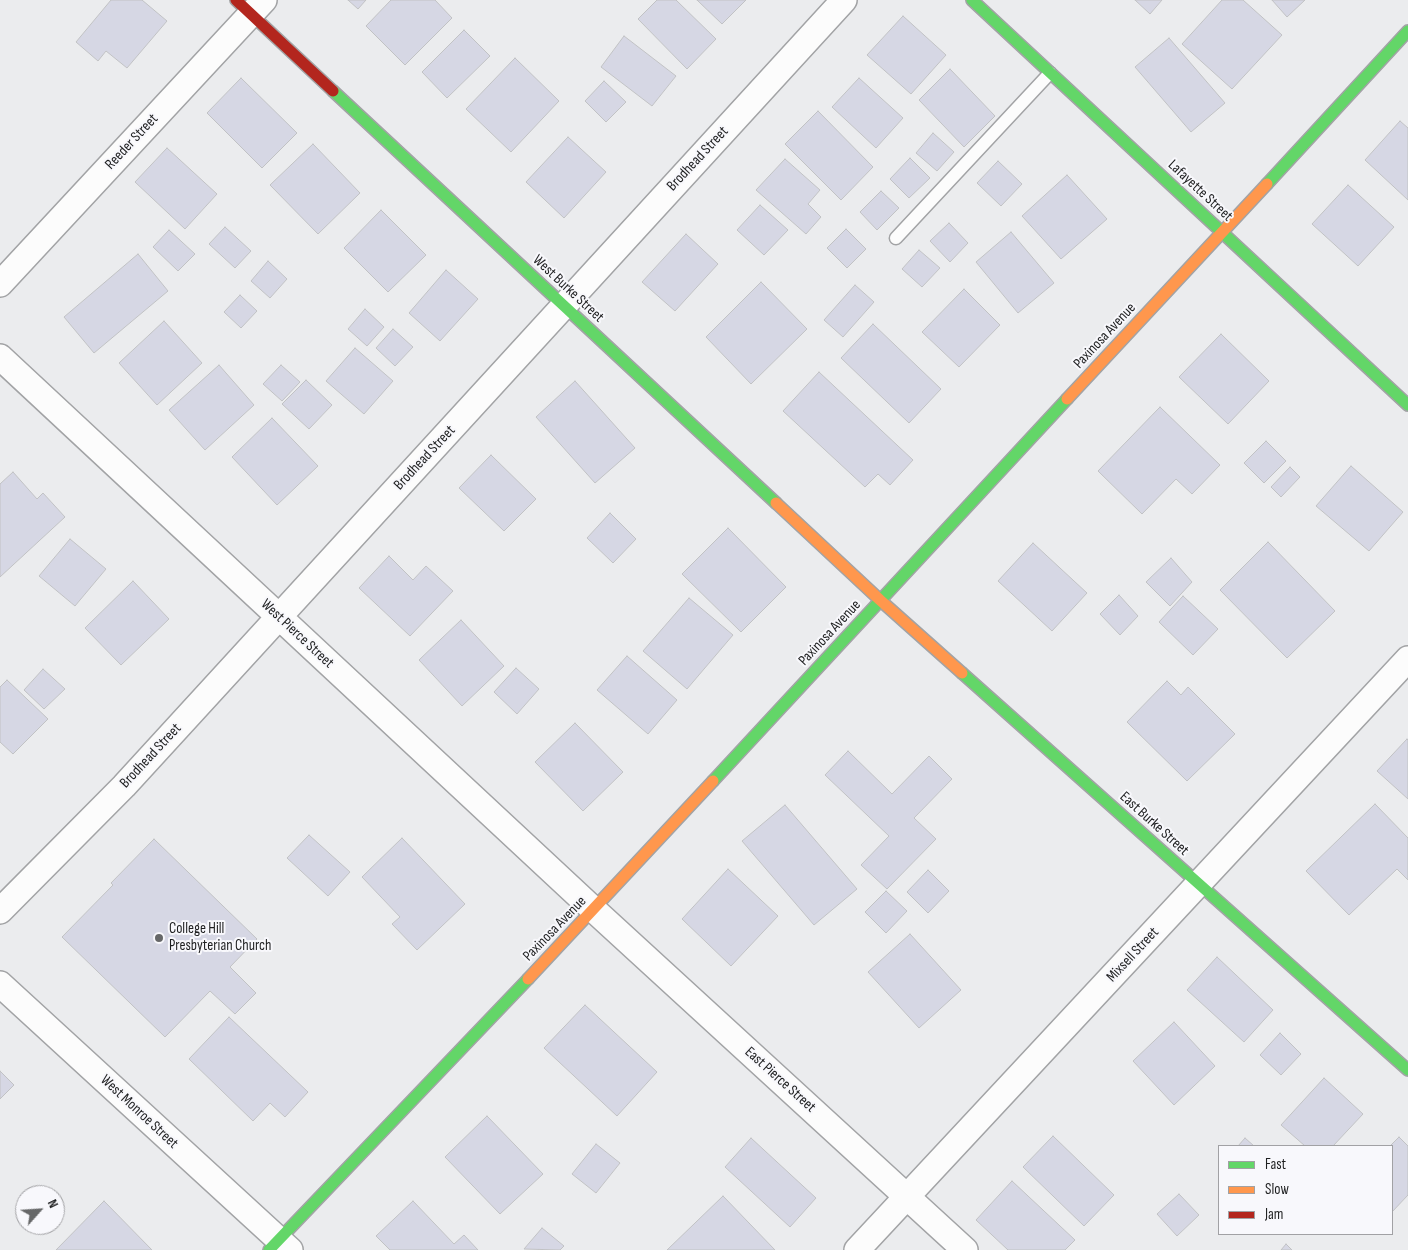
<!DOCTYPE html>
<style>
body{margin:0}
#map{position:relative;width:1408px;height:1250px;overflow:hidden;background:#ebecee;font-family:"Sofia Sans Condensed",sans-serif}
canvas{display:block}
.legend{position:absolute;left:1218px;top:1145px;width:175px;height:90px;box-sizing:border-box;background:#f8f8fc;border:1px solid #a1a1a4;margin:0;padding:6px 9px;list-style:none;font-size:15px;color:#1e1f20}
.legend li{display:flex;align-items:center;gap:10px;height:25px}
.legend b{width:25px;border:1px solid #a1a1a4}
.north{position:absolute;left:15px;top:1185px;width:50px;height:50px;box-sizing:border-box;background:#f8f8fc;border:1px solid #a1a1a4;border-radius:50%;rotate:64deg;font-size:14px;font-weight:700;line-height:20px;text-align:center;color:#1e1f20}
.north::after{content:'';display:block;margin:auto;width:18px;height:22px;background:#666768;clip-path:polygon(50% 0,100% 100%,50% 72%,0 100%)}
</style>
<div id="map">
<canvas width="1408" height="1250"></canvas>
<ul class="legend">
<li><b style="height:6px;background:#63d668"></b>Fast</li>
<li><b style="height:6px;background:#ff974d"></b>Slow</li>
<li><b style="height:6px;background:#b3261e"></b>Jam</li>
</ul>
<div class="north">N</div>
</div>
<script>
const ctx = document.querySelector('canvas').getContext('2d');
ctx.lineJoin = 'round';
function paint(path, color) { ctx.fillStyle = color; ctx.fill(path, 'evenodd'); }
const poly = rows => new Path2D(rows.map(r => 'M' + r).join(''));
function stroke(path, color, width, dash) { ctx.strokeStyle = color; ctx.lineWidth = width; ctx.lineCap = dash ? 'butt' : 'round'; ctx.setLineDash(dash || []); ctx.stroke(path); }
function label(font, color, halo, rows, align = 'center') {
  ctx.font = font + ' "Sofia Sans Condensed",sans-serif'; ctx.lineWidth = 4; ctx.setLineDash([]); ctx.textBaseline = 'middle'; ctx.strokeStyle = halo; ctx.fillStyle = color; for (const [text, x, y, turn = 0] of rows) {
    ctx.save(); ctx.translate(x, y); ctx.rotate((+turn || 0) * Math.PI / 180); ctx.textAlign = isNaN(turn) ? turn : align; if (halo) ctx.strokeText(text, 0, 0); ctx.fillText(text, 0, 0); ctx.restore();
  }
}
const building = poly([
 [111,0,142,0,167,21,127,68,106,51,98,61,76,42,111,0],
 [348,0,366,0,358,9,348,0],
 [391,0,435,0,452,18,405,65,366,26,391,0],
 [657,0,676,0,716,39,687,69,638,19,657,0],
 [697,0,746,0,722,24,697,0],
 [1135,0,1162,0,1150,14,1135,0],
 [1222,0,1243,0,1282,35,1232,89,1182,44,1222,0],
 [1272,0,1305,0,1287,17,1272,0],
 [903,16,946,55,911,94,867,55,903,16],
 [464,30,490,56,447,98,422,72,464,30],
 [624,36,676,76,652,106,601,67,624,36],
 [1169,38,1225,103,1191,132,1135,67,1169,38],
 [515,58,559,101,511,152,466,109,515,58],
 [950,69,995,116,964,147,919,100,950,69],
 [241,78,297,133,262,168,207,113,241,78],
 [859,78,903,118,876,148,832,107,859,78],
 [604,81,626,102,606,122,585,101,604,81],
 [818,111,873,167,841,200,785,144,818,111],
 [1400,121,1408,128,1408,200,1365,160,1400,121],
 [933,133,954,152,937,171,916,153,933,133],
 [568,137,606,172,564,218,526,182,568,137],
 [313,144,360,193,318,234,270,185,313,144],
 [167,148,217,194,185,229,135,182,167,148],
 [910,158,930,178,909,198,890,179,910,158],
 [785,159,820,190,808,204,821,217,806,234,756,190,785,159],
 [998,161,1022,184,1001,206,977,183,998,161],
 [1067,175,1107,219,1061,259,1022,216,1067,175],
 [1348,185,1394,227,1358,266,1312,224,1348,185],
 [881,191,899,208,877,230,860,212,881,191],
 [760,205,788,230,764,255,737,230,760,205],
 [381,210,426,255,388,292,344,248,381,210],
 [949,223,968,243,950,262,930,241,949,223],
 [225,227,251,251,235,268,209,244,225,227],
 [846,229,866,249,847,268,827,248,846,229],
 [169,230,195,254,178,271,153,247,169,230],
 [1011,232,1054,283,1018,313,976,262,1011,232],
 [686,234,718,264,675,311,642,282,686,234],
 [919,250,940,268,922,287,902,269,919,250],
 [138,254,168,291,94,353,64,317,138,254],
 [268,261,287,279,270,298,251,281,268,261],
 [446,270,478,299,440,341,409,313,446,270],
 [761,282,807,329,751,384,706,337,761,282],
 [855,285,874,302,843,337,824,320,855,285],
 [964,289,1000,325,959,367,922,332,964,289],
 [240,295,257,311,241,328,224,312,240,295],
 [365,309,384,327,367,346,348,329,365,309],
 [164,321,202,363,157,405,119,363,164,321],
 [873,324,941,389,909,423,841,358,873,324],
 [393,329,413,347,395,366,376,348,393,329],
 [1221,334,1269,381,1228,424,1179,377,1221,334],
 [355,348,393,381,364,414,326,381,355,348],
 [219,365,254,405,205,450,169,410,219,365],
 [281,365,300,382,282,401,263,384,281,365],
 [819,372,913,460,890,485,878,474,865,487,783,411,819,372],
 [306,380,332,405,309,429,282,404,306,380],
 [575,381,635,448,595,483,536,417,575,381],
 [1160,407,1220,465,1192,494,1176,479,1142,514,1098,471,1160,407],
 [272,418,318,466,277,505,232,457,272,418],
 [1266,441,1286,461,1264,483,1244,463,1266,441],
 [491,455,536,499,504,531,459,488,491,455],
 [1351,466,1403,512,1369,551,1316,506,1351,466],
 [1290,467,1300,477,1281,497,1271,487,1290,467],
 [13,472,37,499,43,493,65,517,0,577,0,484,13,472],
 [610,513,636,539,613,563,587,538,610,513],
 [728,528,786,587,741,632,682,574,728,528],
 [70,539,106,569,75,606,39,576,70,539],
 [1268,542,1335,611,1287,658,1220,590,1268,542],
 [1033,543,1087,593,1052,631,998,581,1033,543],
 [389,556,413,580,426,566,453,591,410,636,359,588,389,556],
 [1171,558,1192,582,1170,606,1146,582,1171,558],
 [133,581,169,619,121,665,85,628,133,581],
 [1119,595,1138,616,1120,635,1100,614,1119,595],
 [1183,596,1218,629,1193,655,1159,622,1183,596],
 [689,598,733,635,687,689,643,651,689,598],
 [461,620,504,666,462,706,419,660,461,620],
 [627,656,677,700,648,734,597,690,627,656],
 [516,668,539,689,517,714,494,692,516,668],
 [43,669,65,689,44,709,24,690,43,669],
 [7,680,48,719,13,754,0,742,0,687,7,680],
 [1167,681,1181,695,1188,687,1235,734,1187,781,1127,722,1167,681],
 [575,723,623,772,583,811,535,762,575,723],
 [1407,739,1408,740,1408,799,1377,771,1407,739],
 [848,751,892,794,929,756,952,779,914,818,936,839,887,889,861,865,889,836,825,775,848,751],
 [1375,804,1408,838,1408,880,1397,869,1349,915,1306,871,1375,804],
 [785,805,857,889,814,925,742,841,785,805],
 [309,835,350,872,328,896,287,858,309,835],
 [402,838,465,904,417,950,392,924,400,917,362,877,402,838],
 [154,839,257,939,230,967,256,993,235,1014,210,991,165,1037,62,937,113,885,111,883,154,839],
 [728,869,778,916,731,966,682,919,728,869],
 [928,870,949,891,928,913,907,892,928,870],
 [886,891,907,911,886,933,865,912,886,891],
 [910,934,961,990,919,1028,868,972,910,934],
 [1217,957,1273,1010,1244,1042,1187,990,1217,957],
 [585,1005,657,1072,617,1116,544,1048,585,1005],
 [229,1017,308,1092,285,1117,270,1103,253,1121,189,1059,229,1017],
 [1174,1022,1215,1066,1174,1105,1133,1061,1174,1022],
 [1280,1033,1301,1054,1281,1075,1260,1055,1280,1033],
 [0,1071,14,1085,0,1099,0,1071],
 [1324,1078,1363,1114,1333,1146,1305,1146,1281,1125,1324,1078],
 [487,1116,543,1174,500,1214,445,1157,487,1116],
 [1053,1136,1114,1195,1084,1226,1023,1167,1053,1136],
 [1399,1137,1408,1146,1408,1195,1392,1212,1392,1146,1390,1146,1399,1137],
 [751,1138,816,1198,790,1227,725,1167,751,1138],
 [1245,1138,1254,1146,1238,1146,1245,1138],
 [596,1144,620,1163,596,1193,572,1174,596,1144],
 [1012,1181,1075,1240,1065,1250,1008,1250,976,1220,1012,1181],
 [1179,1194,1199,1215,1177,1236,1157,1214,1179,1194],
 [723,1196,775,1250,667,1250,723,1196],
 [104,1201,152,1250,56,1250,104,1201],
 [413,1201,454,1244,464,1235,478,1250,390,1250,376,1236,413,1201],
 [542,1228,564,1246,560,1250,524,1249,542,1228],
 [1286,1244,1292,1250,1281,1250,1286,1244]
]);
paint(building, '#d6d7e4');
stroke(building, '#c1c2c4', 1);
const lane = poly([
 [896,238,1050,73]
]);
const street = poly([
 [0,284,264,0],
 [0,357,594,910,965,1250],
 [0,911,124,786,844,0],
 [0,984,290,1250],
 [857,1250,1408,659]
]);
const fast = poly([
 [972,0,1408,405],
 [333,91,776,503],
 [1267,184,1408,31],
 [962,673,1408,1070],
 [713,781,1067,399],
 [269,1250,528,979]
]);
const slow = poly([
 [1067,399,1267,184],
 [776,503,880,600,962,673],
 [528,979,713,781]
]);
const jam = poly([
 [236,0,333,91]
]);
stroke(lane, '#a2a3a5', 15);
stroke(street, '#a2a3a5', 28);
stroke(fast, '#a2a3a5', 14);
stroke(slow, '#a2a3a5', 14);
stroke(jam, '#a2a3a5', 14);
stroke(lane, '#fcfcfc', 12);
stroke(street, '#fcfcfc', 25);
stroke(fast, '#63d668', 11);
stroke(slow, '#ff974d', 11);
stroke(jam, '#b3261e', 11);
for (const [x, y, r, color] of [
 [159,938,5,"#666768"]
]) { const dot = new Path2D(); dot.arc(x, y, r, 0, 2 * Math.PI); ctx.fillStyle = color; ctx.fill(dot); stroke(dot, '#f8f8fc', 2); }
label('15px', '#1e1f20', '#f8f8fc', [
 ["Reeder Street",132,142,-47],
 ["Brodhead Street",698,159,-47],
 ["Lafayette Street",1200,191,43],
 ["West Burke Street",568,289,43],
 ["Paxinosa Avenue",1105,336,-47],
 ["Brodhead Street",425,458,-47],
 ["Paxinosa Avenue",830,633,-47],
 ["West Pierce Street",297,634,43],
 ["Brodhead Street",151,756,-47],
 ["East Burke Street",1154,824,42],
 ["Paxinosa Avenue",555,929,-46],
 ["Mixsell Street",1133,955,-47],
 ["East Pierce Street",780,1080,42],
 ["West Monroe Street",139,1112,43]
]);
label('15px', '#1e1f20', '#f8f8fc', [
 ["College Hill",169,929],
 ["Presbyterian Church",169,946]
], 'left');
</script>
